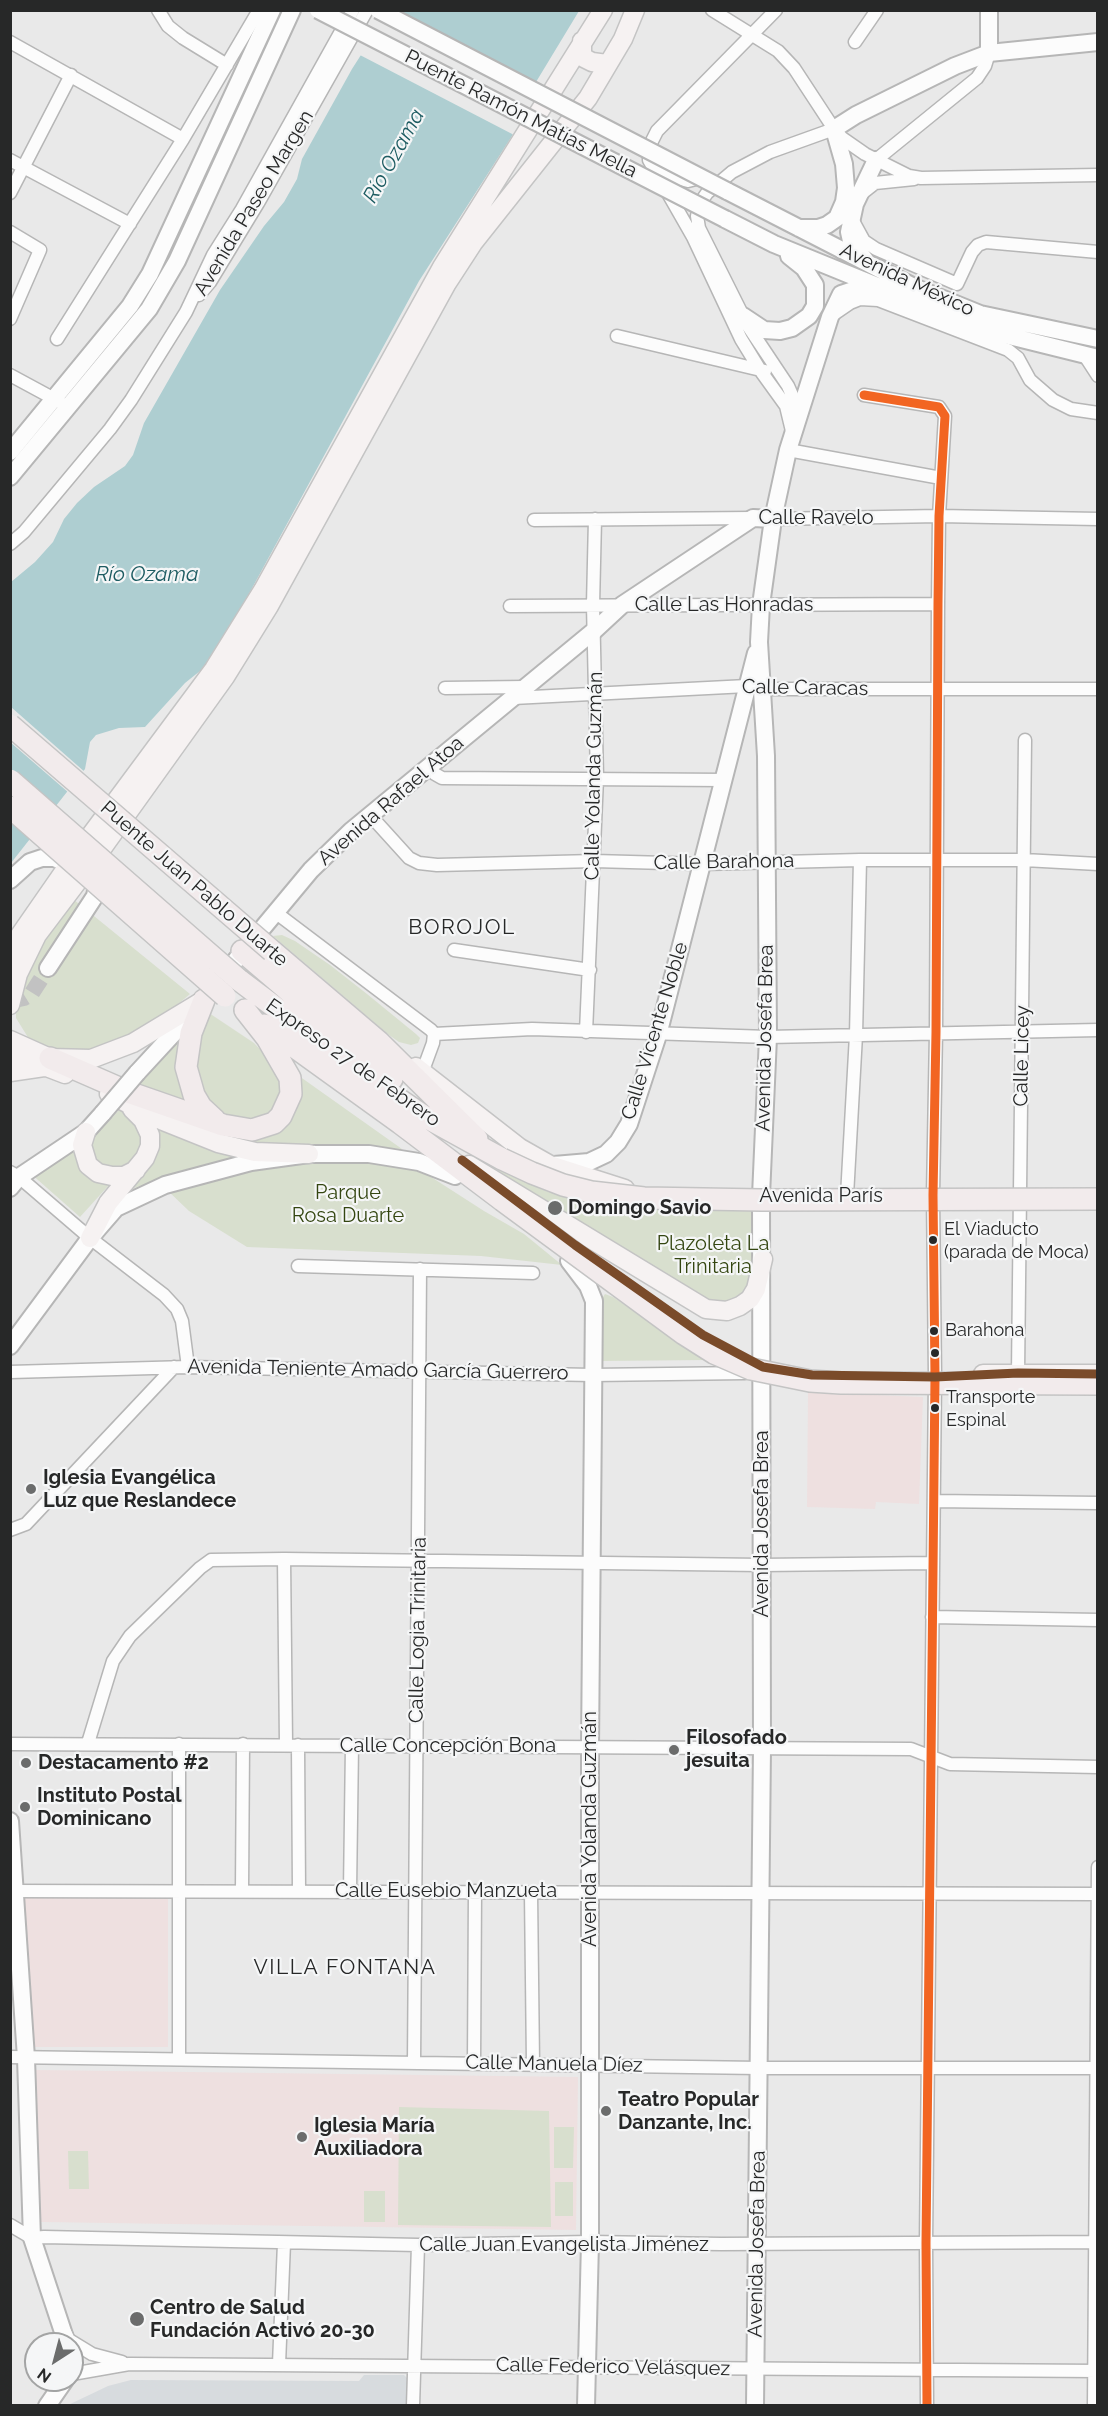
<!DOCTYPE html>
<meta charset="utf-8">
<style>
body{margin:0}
#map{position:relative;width:1108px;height:2416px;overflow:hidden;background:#e9e9e9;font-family:Raleway,sans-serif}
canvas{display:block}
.frame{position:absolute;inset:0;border:12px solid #272828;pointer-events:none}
.north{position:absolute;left:24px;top:2332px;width:60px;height:60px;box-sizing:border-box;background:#f5f6f7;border:2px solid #a3a4a4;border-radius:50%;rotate:216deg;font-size:16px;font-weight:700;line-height:24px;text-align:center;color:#272828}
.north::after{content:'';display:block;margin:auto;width:21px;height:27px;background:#6b6c6c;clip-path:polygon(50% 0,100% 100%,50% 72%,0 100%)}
</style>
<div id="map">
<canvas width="1108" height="2416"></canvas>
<div class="frame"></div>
<div class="north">N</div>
</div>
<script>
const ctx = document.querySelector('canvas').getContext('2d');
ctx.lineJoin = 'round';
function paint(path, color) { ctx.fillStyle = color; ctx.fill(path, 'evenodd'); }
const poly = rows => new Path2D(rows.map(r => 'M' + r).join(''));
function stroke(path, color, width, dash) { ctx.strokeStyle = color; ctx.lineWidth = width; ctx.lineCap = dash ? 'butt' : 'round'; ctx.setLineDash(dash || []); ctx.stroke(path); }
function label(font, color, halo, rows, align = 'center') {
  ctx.font = font + ' Raleway,sans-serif'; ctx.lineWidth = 4.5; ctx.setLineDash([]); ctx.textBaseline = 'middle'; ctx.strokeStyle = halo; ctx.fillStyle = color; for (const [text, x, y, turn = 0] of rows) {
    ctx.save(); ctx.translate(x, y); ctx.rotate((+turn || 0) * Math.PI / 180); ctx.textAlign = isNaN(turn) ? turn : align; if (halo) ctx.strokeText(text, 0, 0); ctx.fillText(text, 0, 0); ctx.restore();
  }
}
paint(poly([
 [364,2375,404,2375,412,2383,412,2405,66,2406,108,2386,131,2380,359,2381]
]), '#d7dbde');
paint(poly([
 [808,1392,923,1397,919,1504,876,1502,875,1509,807,1507],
 [168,1896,168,2047,21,2047,16,1898],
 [35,2070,578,2077,576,2230,41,2222]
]), '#eee0e0');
paint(poly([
 [73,899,190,994,157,1022,93,1052,52,1049,29,1039,16,1018,16,996,24,968],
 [282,935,295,941,330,965,367,994,416,1034,420,1038,418,1043,411,1045,399,1042,389,1035,273,936],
 [209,1013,254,1043,278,1068,286,1088,277,1113,256,1125,228,1121,202,1093,195,1066,197,1041],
 [180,1032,177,1054,196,1109,133,1085],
 [299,1076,402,1149,368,1147,297,1149,231,1141,138,1102,265,1136],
 [120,1109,136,1120,146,1145,130,1170,98,1166,86,1146],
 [149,1119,257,1157,180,1171,121,1193,145,1166],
 [73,1151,80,1166,110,1184,80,1217,30,1173],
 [470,1152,511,1176,548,1192,589,1201,641,1209,757,1210,754,1285,728,1305,694,1298,469,1156],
 [348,1158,414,1166,484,1211,524,1234,562,1265,481,1256,247,1247,189,1211,166,1189,252,1166],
 [605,1294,613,1297,707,1360,601,1361,601,1300],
 [399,2107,549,2111,551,2227,398,2225],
 [554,2127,574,2127,573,2168,554,2168],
 [68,2151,88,2151,89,2189,69,2189],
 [555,2182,573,2182,573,2216,555,2216],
 [364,2191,385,2191,385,2222,364,2222]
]), '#d8dfce');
paint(poly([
 [389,11,579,11,536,82,512,136,419,281,238,614,205,667,185,683,145,727,119,728,96,735,90,742,85,769,11,863,11,582,35,562,53,542,64,519,77,503,94,487,125,466,133,455,144,423,220,290,264,226,284,202,297,179,302,159,352,69]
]), '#aeced1');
paint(poly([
 [386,10,538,85,516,136,358,54],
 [11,707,86,773,69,793,10,742]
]), '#e9e9e9');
stroke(poly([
 [10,1001,24,998,32,993,48,968]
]), '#c2c2c2', 16, [16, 8]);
const street = poly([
 [158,10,168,26,183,38,227,65],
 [712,10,778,51,794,68,834,129,842,138,865,154,909,176,921,178,1098,175],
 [776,10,657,131,649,147,649,160,693,237,741,339,760,370,786,406,792,431],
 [10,42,183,139],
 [855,42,877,10],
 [10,160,130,224],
 [876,160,977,78,985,66,989,53],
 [656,167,665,175,688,181,704,177],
 [10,193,71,75],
 [861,194,875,183,914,179],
 [852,219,864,241,876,249,957,284,972,252,978,245,986,242,1098,252],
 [10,232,40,250,10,319],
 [199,295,210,282,258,203,367,10],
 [831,316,850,303,860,299,878,300,1008,350,1018,358,1030,380,1053,400,1071,409,1098,413],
 [617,336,765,371],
 [57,339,183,139,259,10],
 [1085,356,1098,376],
 [10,375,60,402],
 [864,395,939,407,945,416,939,516,938,604,936,1032,933,1195,935,1377,926,2243,927,2406],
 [799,411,788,386,748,326,699,228,697,216,700,203,707,193,732,172,770,152,834,129],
 [788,450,941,478],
 [773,519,939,516,1098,519],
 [534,520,752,518],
 [10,544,24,532,110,429,131,400,186,312,213,255,242,209,353,10],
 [510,606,938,604],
 [445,688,525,687],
 [513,698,747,686,763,689,1098,689],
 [429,767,435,774,442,778,725,780],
 [370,815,409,858,419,863,437,865,594,861,702,864,860,860,1024,860,1098,864],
 [275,912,431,1030,434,1034,433,1043,422,1073],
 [454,950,590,970],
 [586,1032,597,778,593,605,595,519],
 [434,1034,532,1029,768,1037,1098,1030],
 [10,1172,19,1177,90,1238,164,1295,177,1309,182,1321,188,1367],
 [847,1196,856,1035,860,860],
 [298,1266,533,1273],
 [10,1372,188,1367,592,1375,745,1373],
 [1018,1373,1025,740],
 [934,1501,1098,1503],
 [10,1530,26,1524,174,1367],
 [284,1559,286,1744],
 [932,1617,1098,1620],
 [88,1743,113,1661,130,1636,200,1568,211,1560,284,1559,762,1565,932,1563],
 [10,1744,911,1749,950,1764,1098,1767],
 [298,1745,299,1890],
 [242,1890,243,1744],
 [10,1891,1098,1894],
 [350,1891,352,1745],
 [531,1893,533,2064],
 [10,2057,759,2068,1098,2068],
 [179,2059,179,1744],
 [414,2062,420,1269],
 [474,2063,475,1891],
 [10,2225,32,2238,44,2237,418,2245,590,2242,721,2244,1098,2242],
 [65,2332,69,2340,92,2354,122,2362],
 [279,2364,284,2243],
 [72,2374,129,2364,1098,2371],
 [413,2406,418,2245],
 [1094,2406,1098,1867]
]);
const secondary = poly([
 [989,10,989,53],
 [727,191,916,288,980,314,1098,339],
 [725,219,774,244,985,330,1098,358],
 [799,228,818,228,827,225,837,218,844,202,846,188,844,164,834,129,856,115,955,66,989,53,1098,42],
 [866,261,851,241,849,232,855,204,876,160],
 [743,316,764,330,780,331,792,328,809,316,815,306,815,285,804,268,789,256],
 [10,452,130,306,150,274,272,10],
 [10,477,149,309,177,261,292,10],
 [10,880,30,862,42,858,54,858,72,865],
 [48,968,95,896,99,875],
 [221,978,311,870,351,831,595,630,622,605,753,518,773,519],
 [137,1073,197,1008],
 [554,1165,589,1162,606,1154,618,1142,629,1124,658,1035,756,653],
 [10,1188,19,1177,86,1132,103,1113],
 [569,1261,588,1286,594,1301,590,1747,590,2242,586,2406],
 [10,1346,90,1238,116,1208,165,1185,251,1162,309,1154,369,1154,419,1162,455,1176],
 [10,1821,26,2058,32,2238,67,2344],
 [47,2406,65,2380],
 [755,2406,762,1748,761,1196,768,1037,766,756,759,642,761,605,773,519,788,450,830,317,841,294,856,289,879,289]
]);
const primary = poly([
 [582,41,582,52,584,58,592,62,607,64],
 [10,959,20,935,70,863,214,669,263,590,442,267,603,10],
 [10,1005,18,974,37,935,96,857,225,677,269,606,447,283,473,243,588,98,623,39,635,10],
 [10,1040,50,1058,91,1059,133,1043,204,1000],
 [10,1053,65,1074],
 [416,1067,520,1148,550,1165,625,1189],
 [10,1072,44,1067],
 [109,1094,163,1121,218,1143,255,1152,309,1154],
 [86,1132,82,1145,88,1165,98,1173,112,1176,124,1176,136,1170],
 [469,1165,706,1309,727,1311,740,1306,750,1299,756,1289,763,1259],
 [90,1238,108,1203,145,1158,150,1146,150,1135,143,1120,132,1109],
 [983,1374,1098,1374]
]);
const highway = poly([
 [242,951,392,1079],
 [272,951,379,1042,477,1139],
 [239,980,382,1088,422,1115,502,1159],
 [204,1000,191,1033,186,1067,194,1095,201,1107,215,1120],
 [264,1025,400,1123,502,1200],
 [50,1058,128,1092,223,1125,252,1130,274,1123,281,1116,291,1094,290,1078,267,1038,245,1010]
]);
stroke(street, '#b6b6b6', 15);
stroke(secondary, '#b6b6b6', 20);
stroke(primary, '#c4c4c4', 21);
stroke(highway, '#c4c4c4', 24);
stroke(street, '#fcfcfc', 12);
stroke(secondary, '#fcfcfc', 16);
stroke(primary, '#f6f2f2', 18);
stroke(highway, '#f2ebec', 21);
const secondaryBridge = poly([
 [318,10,725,219],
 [378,10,727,191],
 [103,1113,137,1073]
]);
const highwayBridge = poly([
 [10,725,272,951],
 [10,780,239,980],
 [10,807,225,996],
 [502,1159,532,1173,563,1185,591,1192,644,1198,762,1200,1098,1199],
 [502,1200,684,1334,714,1353,751,1369,810,1381,841,1383,1098,1384]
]);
stroke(secondaryBridge, '#b6b6b6', 20, []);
stroke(highwayBridge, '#c4c4c4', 24, []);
stroke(secondaryBridge, '#fcfcfc', 16);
stroke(highwayBridge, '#f2ebec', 21);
stroke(poly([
 [864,395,939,407,945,416,939,516,938,604,936,1032,933,1195,935,1377,926,2243,927,2406]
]), '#f26522', 9);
stroke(poly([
 [462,1160,575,1245,703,1335,763,1367,812,1375,935,1377,1018,1373,1098,1374]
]), '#7a4b2a', 9);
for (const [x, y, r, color] of [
 [555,1208,8,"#6b6c6c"],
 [933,1240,5,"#272828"],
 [934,1331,5,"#272828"],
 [935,1353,5,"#272828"],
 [935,1408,5,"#272828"],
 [31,1489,6,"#6b6c6c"],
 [674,1750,6,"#6b6c6c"],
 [26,1763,6,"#6b6c6c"],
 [25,1807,6,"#6b6c6c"],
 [606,2111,6,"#6b6c6c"],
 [302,2137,6,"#6b6c6c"],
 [137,2319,8,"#6b6c6c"]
]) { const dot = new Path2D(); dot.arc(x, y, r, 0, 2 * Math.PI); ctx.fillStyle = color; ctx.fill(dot); stroke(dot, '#f5f6f7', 2); }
label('18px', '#272828', '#f5f6f7', [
 ["El Viaducto",944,1230],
 ["(parada de Moca)",944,1253],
 ["Barahona",945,1331],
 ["Transporte",946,1398],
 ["Espinal",946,1421]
], 'left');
label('20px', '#272828', '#f5f6f7', [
 ["Puente Ramón Matías Mella",521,114,27],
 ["Avenida Paseo Margen",254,203,-59],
 ["Avenida México",907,280,25],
 ["Calle Ravelo",816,518],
 ["Calle Las Honradas",724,605],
 ["Calle Caracas",805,688,1],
 ["Calle Yolanda Guzmán",594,776,-89],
 ["Avenida Rafael Atoa",391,801,-41],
 ["Calle Barahona",724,862,-1],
 ["Puente Juan Pablo Duarte",194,884,41],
 ["Calle Vicente Noble",655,1031,-73],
 ["Avenida Josefa Brea",765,1038,-89],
 ["Calle Licey",1022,1056,-89],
 ["Expreso 27 de Febrero",353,1063,35],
 ["Avenida París",821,1196],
 ["Avenida Teniente Amado García Guerrero",378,1370,1],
 ["Avenida Josefa Brea",762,1524,-90],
 ["Calle Logia Trinitaria",418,1630,-89],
 ["Calle Concepción Bona",448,1746],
 ["Avenida Yolanda Guzmán",590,1829,-90],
 ["Calle Eusebio Manzueta",446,1891],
 ["Calle Manuela Díez",554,2064,1],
 ["Avenida Josefa Brea",757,2244,-89],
 ["Calle Juan Evangelista Jiménez",564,2245],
 ["Calle Federico Velásquez",613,2367,1]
]);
label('20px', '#344611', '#f5f6f7', [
 ["Parque",348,1193],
 ["Rosa Duarte",348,1216],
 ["Plazoleta La",713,1244],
 ["Trinitaria",713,1267]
]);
label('bold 20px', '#272828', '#f5f6f7', [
 ["Domingo Savio",568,1208],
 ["Iglesia Evangélica",43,1478],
 ["Luz que Reslandece",43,1501],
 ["Filosofado",686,1738],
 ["jesuita",686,1761],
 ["Destacamento #2",38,1763],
 ["Instituto Postal",37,1796],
 ["Dominicano",37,1819],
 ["Teatro Popular",618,2100],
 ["Danzante, Inc.",618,2123],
 ["Iglesia María",314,2126],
 ["Auxiliadora",314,2149],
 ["Centro de Salud",150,2308],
 ["Fundación Activó 20-30",150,2331]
], 'left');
label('italic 21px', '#1d5c62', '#f5f6f7', [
 ["Río Ozama",394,156,-61],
 ["Río Ozama",147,575]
]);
ctx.letterSpacing = '1.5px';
label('21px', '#272828', '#f5f6f7', [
 ["BOROJOL",462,928],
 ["VILLA FONTANA",345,1968]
]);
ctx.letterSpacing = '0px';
</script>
